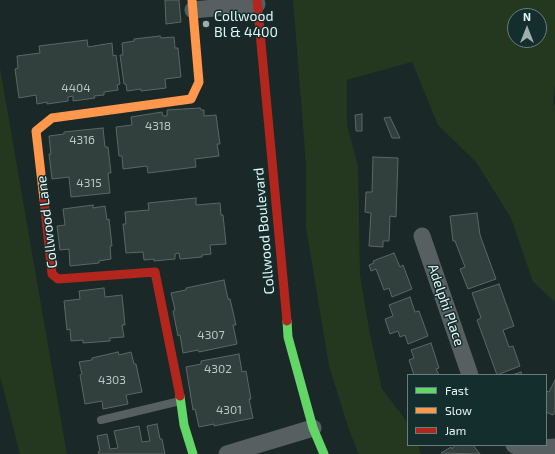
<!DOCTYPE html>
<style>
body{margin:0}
#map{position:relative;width:555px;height:454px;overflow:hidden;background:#1a2827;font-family:"Exo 2",sans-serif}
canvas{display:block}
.legend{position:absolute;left:407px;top:374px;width:140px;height:72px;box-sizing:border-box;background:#142e2d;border:1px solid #687e7d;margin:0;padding:5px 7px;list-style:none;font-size:12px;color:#e6f5f5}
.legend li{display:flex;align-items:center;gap:8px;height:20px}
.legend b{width:20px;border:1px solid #687e7d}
.north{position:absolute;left:507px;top:8px;width:40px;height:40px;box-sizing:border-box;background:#142e2d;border:1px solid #687e7d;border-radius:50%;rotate:0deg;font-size:11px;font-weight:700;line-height:16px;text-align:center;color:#e6f5f5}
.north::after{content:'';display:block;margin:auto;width:14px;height:18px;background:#9fadad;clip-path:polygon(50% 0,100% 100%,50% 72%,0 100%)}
</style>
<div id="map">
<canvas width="555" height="454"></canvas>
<ul class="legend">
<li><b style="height:5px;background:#63d668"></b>Fast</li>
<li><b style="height:5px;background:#ff974d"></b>Slow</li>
<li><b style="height:5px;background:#b3261e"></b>Jam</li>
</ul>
<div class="north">N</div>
</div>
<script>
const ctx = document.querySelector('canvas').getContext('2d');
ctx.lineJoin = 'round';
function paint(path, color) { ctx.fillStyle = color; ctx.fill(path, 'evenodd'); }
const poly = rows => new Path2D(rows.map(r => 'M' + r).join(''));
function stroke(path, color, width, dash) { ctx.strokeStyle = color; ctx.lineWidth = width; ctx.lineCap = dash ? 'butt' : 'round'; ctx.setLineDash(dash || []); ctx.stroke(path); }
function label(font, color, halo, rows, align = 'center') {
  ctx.font = font + ' "Exo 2",sans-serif'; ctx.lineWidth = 3; ctx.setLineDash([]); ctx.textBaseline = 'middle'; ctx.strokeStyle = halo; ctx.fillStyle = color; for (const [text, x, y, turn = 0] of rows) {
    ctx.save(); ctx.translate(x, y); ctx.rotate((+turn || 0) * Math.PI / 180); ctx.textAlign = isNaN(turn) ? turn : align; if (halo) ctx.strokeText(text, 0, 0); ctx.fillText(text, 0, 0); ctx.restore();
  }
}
paint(poly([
 [293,0,555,0,555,85,553,102,555,107,555,302,533,282,511,218,476,162,438,125,412,62,347,80,347,125,358,166,360,275,369,329,382,389,408,423,408,445,418,445,421,454,359,454,349,430,329,366,306,227,306,164],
 [515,16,539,16,539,40,515,40],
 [0,68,65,443,67,454,20,454,0,376]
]), '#23381f');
const building = poly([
 [165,0,179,0,181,22,166,24,165,0],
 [160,36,161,38,174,37,175,48,178,48,181,77,165,79,166,88,141,91,141,89,127,91,126,84,124,84,120,55,123,55,122,43,134,41,134,39,160,36],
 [87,40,88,47,112,43,113,56,116,55,120,84,117,85,118,90,104,92,104,95,94,96,95,98,73,101,73,96,68,97,68,101,47,104,47,102,37,104,36,95,19,98,15,69,18,68,17,56,40,53,39,46,87,40],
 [200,108,201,110,204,110,204,116,216,115,220,144,217,144,219,156,195,159,196,167,148,173,147,166,123,169,122,156,119,156,116,127,132,125,131,117,162,112,163,116,167,116,167,110,200,108],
 [362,114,362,131,356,131,355,115,362,114],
 [390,117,400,138,392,138,384,118,390,117],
 [103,128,105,147,108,147,111,173,108,173,110,193,71,197,69,177,52,179,49,154,51,154,49,136,64,134,64,132,103,128],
 [373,157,398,158,396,217,390,216,389,241,383,241,383,247,369,246,371,213,365,212,366,192,372,192,373,157],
 [196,198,196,205,220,203,221,215,223,215,226,244,210,245,211,254,202,255,202,257,180,259,179,253,175,254,175,259,154,261,154,259,144,260,143,252,126,253,123,224,126,224,125,212,149,210,148,203,196,198],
 [93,205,93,208,105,206,107,220,109,219,112,246,110,246,111,259,99,261,99,263,70,266,69,249,60,250,57,226,65,225,63,209,93,205],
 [477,213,480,235,496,279,468,289,460,269,465,267,455,241,453,241,450,216,477,213],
 [394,253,400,267,403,265,412,289,392,297,389,288,384,290,376,269,371,271,369,265,374,263,373,261,394,253],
 [224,280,228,299,230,299,236,325,233,325,237,344,199,352,198,350,183,353,180,335,178,336,173,311,175,310,171,293,186,290,186,288,224,280],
 [499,284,514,326,503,330,509,347,513,346,520,366,497,375,477,320,481,318,472,293,499,284],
 [104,288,105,297,122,295,125,325,122,325,124,337,110,338,110,341,83,343,83,340,71,341,70,329,67,330,64,301,80,299,79,291,104,288],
 [410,297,415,312,419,311,428,336,408,344,405,335,400,337,398,331,390,334,385,319,393,316,389,305,410,297],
 [431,343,439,368,436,369,439,375,414,375,409,360,414,358,411,350,431,343],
 [118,352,119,355,131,352,134,364,136,364,142,392,126,395,128,404,103,409,102,401,85,404,80,375,82,374,79,362,92,360,92,358,118,352],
 [239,354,242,372,246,371,251,399,249,399,253,418,214,426,214,424,199,427,195,409,193,410,186,367,201,364,201,361,239,354],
 [521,372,522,375,512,375,521,372],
 [555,380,555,412,553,415,546,412,546,391,549,392,555,380],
 [157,424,160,439,162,439,165,454,99,454,98,452,100,451,97,436,107,434,110,449,118,448,114,431,139,426,142,442,150,441,147,426,157,424],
 [455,445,473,445,480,454,441,453,451,447,452,449,455,445]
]);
paint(building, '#31403c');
stroke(building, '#5d6765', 1);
stroke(poly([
 [101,420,180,401]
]), '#575f61', 8);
stroke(poly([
 [193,10,257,4],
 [422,236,470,375],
 [514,445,523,449,555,447],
 [227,454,313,428]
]), '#575f61', 17);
stroke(poly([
 [287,321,288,337,313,428,324,454],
 [180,396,184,425,193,454]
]), '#63d668', 9);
stroke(poly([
 [44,200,36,131,52,118,191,99,199,82,192,0]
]), '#ff974d', 9);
stroke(poly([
 [257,0,287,321],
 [44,200,52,274,58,279,155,272,180,396]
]), '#b3261e', 9);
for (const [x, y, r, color] of [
 [206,24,4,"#9fadad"]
]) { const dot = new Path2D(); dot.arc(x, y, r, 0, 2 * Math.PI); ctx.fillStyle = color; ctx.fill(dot); stroke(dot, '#142e2d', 1.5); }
label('12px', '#b9c8c7', null, [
 ["4404",76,88],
 ["4318",158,126],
 ["4316",82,140],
 ["4315",89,183],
 ["4307",211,335],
 ["4302",218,369],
 ["4303",112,380],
 ["4301",229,410]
]);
label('14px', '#e6f5f5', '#142e2d', [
 ["Collwood",214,16],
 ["Bl & 4400",214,32]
], 'left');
label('14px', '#e6f5f5', '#142e2d', [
 ["Collwood Lane",47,222,-97],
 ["Collwood Boulevard",264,231,-95],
 ["Adelphi Place",446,305,71]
]);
</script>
